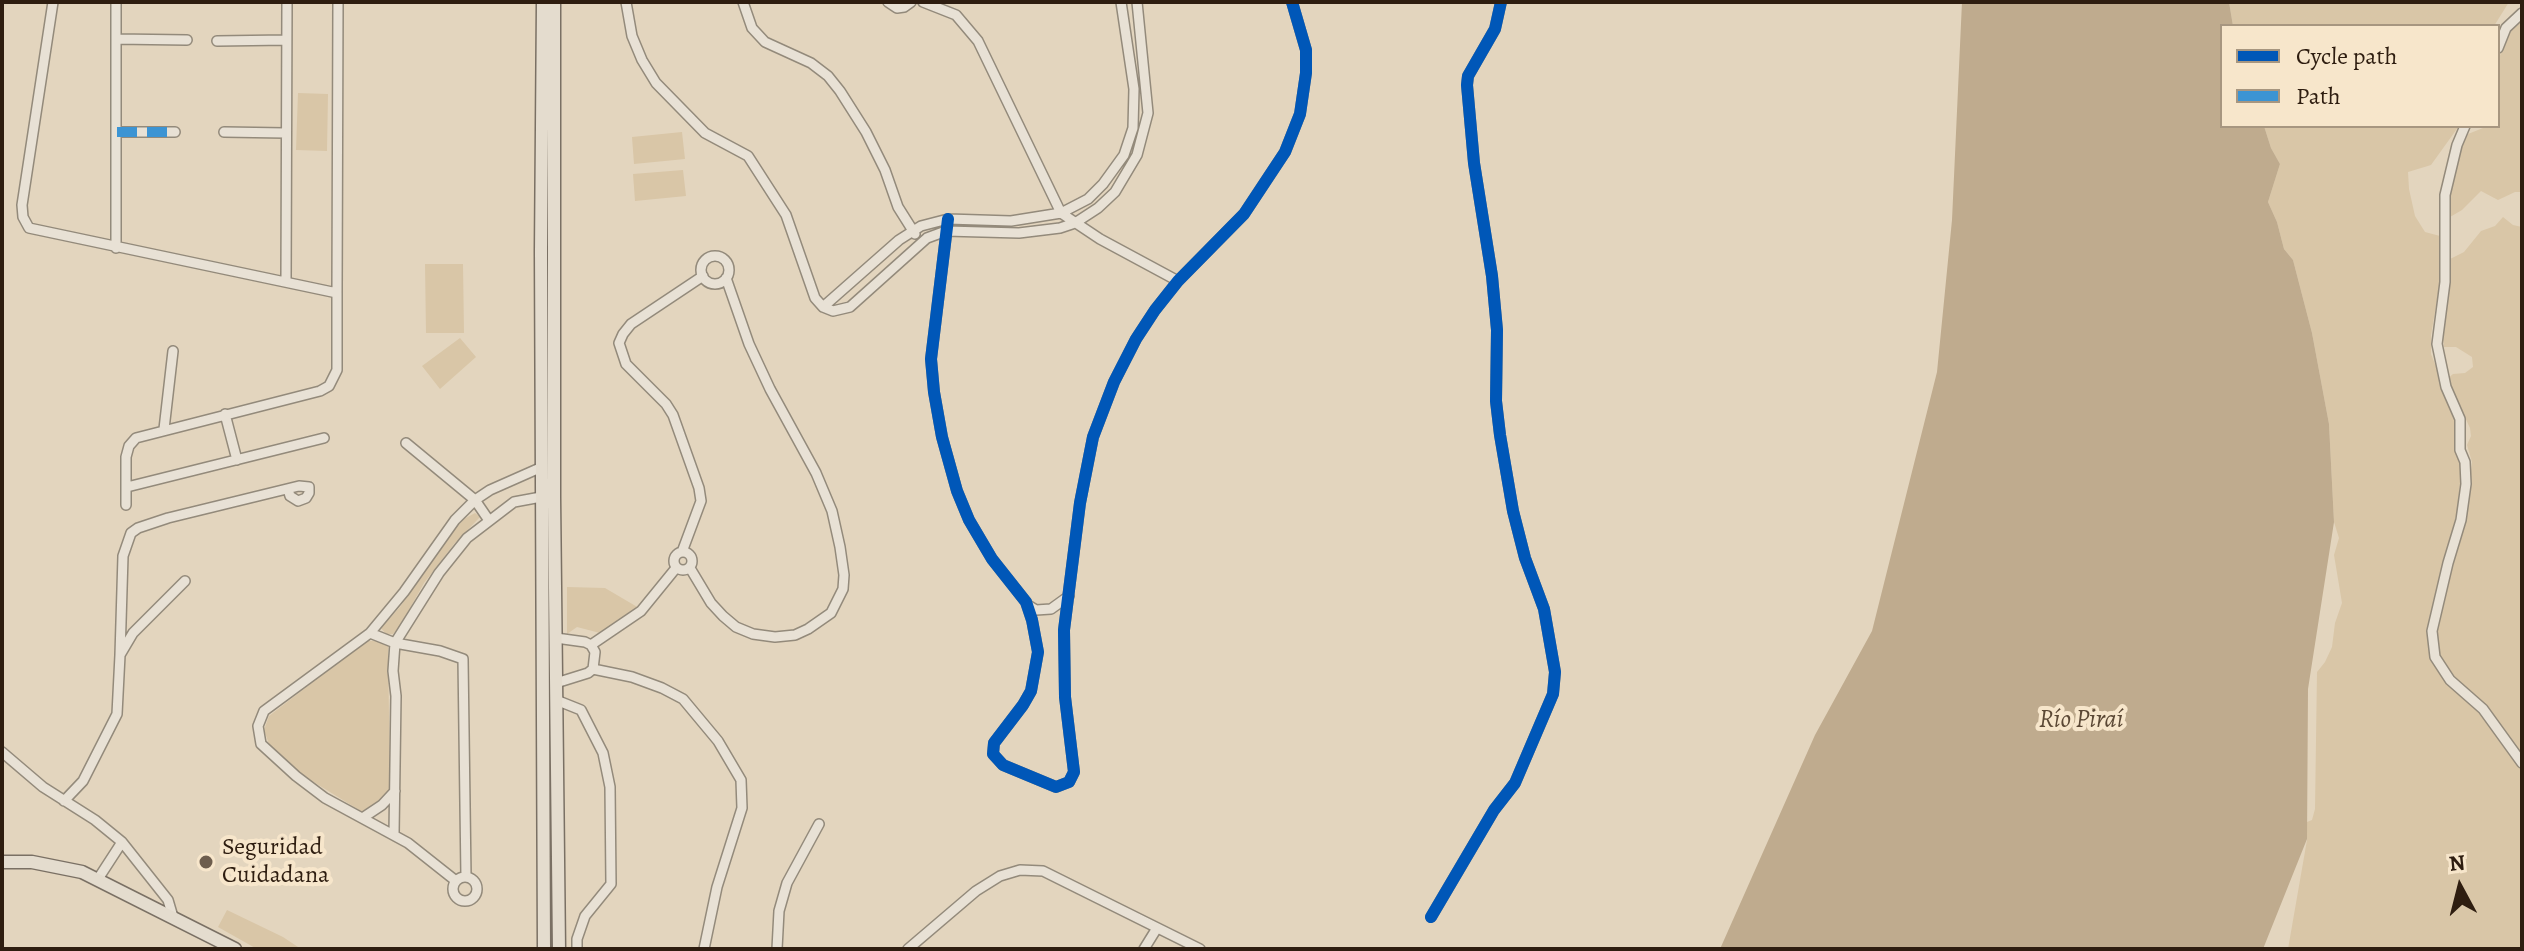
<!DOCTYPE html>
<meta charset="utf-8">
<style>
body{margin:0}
#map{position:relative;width:2524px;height:951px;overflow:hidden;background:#e3d5be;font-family:Alegreya,serif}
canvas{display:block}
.frame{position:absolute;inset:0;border:4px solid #2e1d10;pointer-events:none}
.legend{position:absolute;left:2220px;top:24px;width:280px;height:104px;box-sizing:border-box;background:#f7e6cb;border:2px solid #a79680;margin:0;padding:10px 14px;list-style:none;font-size:24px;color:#2e1d10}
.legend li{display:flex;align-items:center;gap:16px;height:40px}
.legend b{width:40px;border:2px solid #a79680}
.north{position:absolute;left:2420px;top:847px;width:80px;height:80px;-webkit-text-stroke:6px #f7e6cb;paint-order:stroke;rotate:353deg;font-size:22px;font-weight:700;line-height:32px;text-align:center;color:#2e1d10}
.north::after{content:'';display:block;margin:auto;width:28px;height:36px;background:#2e1d10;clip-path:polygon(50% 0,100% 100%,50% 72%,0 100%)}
</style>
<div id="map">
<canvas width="2524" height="951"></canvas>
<div class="frame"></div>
<ul class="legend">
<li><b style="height:10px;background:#0057b8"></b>Cycle path</li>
<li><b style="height:10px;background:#3c94d3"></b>Path</li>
</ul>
<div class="north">N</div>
</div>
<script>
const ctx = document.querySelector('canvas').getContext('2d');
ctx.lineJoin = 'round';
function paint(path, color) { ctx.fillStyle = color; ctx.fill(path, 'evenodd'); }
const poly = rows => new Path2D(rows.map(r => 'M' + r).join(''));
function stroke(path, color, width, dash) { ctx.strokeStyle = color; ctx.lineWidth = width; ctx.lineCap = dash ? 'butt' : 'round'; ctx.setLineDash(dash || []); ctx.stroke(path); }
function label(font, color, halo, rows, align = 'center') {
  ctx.font = font + ' Alegreya,serif'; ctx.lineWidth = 8; ctx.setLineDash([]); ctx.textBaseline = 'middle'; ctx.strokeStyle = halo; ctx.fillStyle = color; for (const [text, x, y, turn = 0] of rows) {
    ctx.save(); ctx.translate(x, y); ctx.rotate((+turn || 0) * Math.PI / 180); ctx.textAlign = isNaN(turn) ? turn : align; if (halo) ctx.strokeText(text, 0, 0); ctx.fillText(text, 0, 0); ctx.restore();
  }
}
paint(poly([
 [2229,2,2509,2,2494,26,2233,26],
 [2522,22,2522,192,2515,192,2498,200,2481,191,2462,210,2450,217,2449,199,2459,153,2468,134,2488,126,2498,126,2498,61,2510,28],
 [298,93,328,94,327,151,296,150],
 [2264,126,2459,126,2431,165,2408,172,2409,189,2415,216,2425,232,2440,236,2441,276,2431,335,2431,354,2457,420,2455,448,2462,466,2457,511,2430,630,2432,658,2482,713,2522,767,2522,949,2288,949,2307,840,2307,822,2312,820,2315,809,2317,672,2325,662,2332,647,2335,623,2342,603,2334,555,2339,538,2334,522,2329,424,2312,333,2293,260,2284,249,2277,222,2268,202,2280,164,2271,148],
 [682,132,685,159,634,164,632,137],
 [683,170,686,196,635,201,633,174],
 [2503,217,2513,225,2522,227,2522,757,2491,713,2450,676,2437,655,2436,626,2465,519,2472,462,2467,445,2471,436,2470,428,2447,379,2453,374,2465,373,2473,367,2472,357,2456,347,2444,347,2443,338,2450,259,2464,252,2481,231,2495,226],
 [425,264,463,264,464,333,426,333],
 [460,338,476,357,440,389,422,366],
 [475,513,480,517,454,544,424,583,400,626,393,634,386,634,381,628,400,607,450,535,464,519],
 [567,587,605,588,639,608,600,633,577,627,567,634],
 [366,641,375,641,388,645,390,790,384,799,364,813,299,773,269,744,264,730,269,716],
 [227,910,283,937,301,949,257,949,218,927]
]), '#d9c6a7');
paint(poly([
 [1962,2,2229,2,2233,26,2222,26,2222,126,2264,126,2271,148,2280,164,2268,202,2277,222,2284,249,2293,260,2312,333,2329,424,2334,522,2308,689,2307,839,2263,949,1720,949,1815,735,1872,631,1937,372,1952,220]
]), '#bfab8e');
const minor = poly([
 [53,2,22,205,23,217,29,228,337,293,337,370,329,386,320,391,136,438,129,446,126,457,126,505],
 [626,2,632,36,642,60,656,83,705,133,748,156,786,215,815,298,823,307,833,311,850,307,927,238,946,231,1019,233,1060,228,1075,223,1098,208,1115,192,1137,155,1148,113,1137,2],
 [743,2,752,28,765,42,811,63,828,76,840,91,866,132,885,170,898,207,915,234],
 [888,2,897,8,904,7,911,2],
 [923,2,956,15,978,41,1061,213,1100,239,1178,281],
 [116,39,187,40],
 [217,41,286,40],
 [2498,48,2506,28,2522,13],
 [2465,126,2457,145,2445,195,2445,282,2437,344,2446,387,2460,419,2460,450,2465,462,2466,484,2461,520,2448,563,2432,631,2435,657,2450,680,2483,709,2522,763],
 [117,132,175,132],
 [224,132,285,133],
 [948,219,931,359,934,392,942,437,957,491,969,520,992,559,1026,602,1032,620,1038,652,1031,691,1023,705,994,743,993,754,1003,765,1056,787,1069,782,1074,772,1065,697,1064,630,1080,503,1093,437,1114,382,1136,339,1155,310,1178,281,1244,214,1285,152,1300,114,1306,73,1306,50,1292,2],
 [116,248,116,2],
 '701 270a14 14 0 1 1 28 0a14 14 0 1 1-28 0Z',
 [286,282,287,2],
 [337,293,338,2],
 [823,307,899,240,921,226,948,219,1011,221,1061,213,1088,199,1103,184,1124,155,1133,128,1134,89,1121,2],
 [225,414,237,460],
 [164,429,173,351],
 [406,443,475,500,488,519],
 [127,487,324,438],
 '674 561a9 9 0 1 1 18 0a9 9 0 1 1-18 0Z',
 [682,552,701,501,699,488,673,415,666,404,626,364,619,343,623,334,631,324,703,276],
 [690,568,711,603,723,616,736,627,753,634,775,637,795,635,808,629,831,613,843,589,844,575,840,547,832,511,816,473,770,389,749,344,726,278],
 [1028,605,1036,610,1051,609,1069,596],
 [370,633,395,643,440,651,463,659,466,877],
 [591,645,641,611,676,568],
 [120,655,123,556,131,533,138,528,168,518,299,486,309,487,309,493,306,498,298,501,290,496,288,489],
 [593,669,632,677,662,688,683,699,718,741,741,780,742,808,717,887,704,949],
 [556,683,588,673,593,669,595,652,591,645,585,642,556,638],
 [556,700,581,710,603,753,610,787,611,884,585,916,577,939,577,949],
 [2,752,43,787,95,820,122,842,168,900,173,917],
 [64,801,83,781,117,714,120,655,133,633,185,581],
 [364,817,382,805,395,791],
 [394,834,396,696,393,671,395,643,439,573,467,538,514,502,541,497],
 '453 889a12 12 0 1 1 24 0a12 12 0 1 1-24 0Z',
 [98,879,122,842],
 [456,881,408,843,325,798,296,776,261,744,258,726,264,711,370,633,404,592,455,520,475,500,490,490,542,467],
 [1431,917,1494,810,1515,783,1553,694,1555,672,1544,609,1525,558,1513,511,1500,435,1496,401,1497,330,1492,276,1474,163,1467,85,1468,76,1495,29,1501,2],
 [777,949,779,911,787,883,819,824],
 [908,949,976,891,1000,876,1020,870,1043,871,1200,949],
 [1144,949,1157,928]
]);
const major = poly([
 [543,2,541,251,544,949],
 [554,2,554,497,559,949],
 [2,862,32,862,82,872,235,949]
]);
stroke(minor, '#938a7b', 12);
stroke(major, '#7a7064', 15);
stroke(minor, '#e8e1d5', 9);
stroke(major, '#e4dcce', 12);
stroke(poly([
 [117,132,175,132]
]), '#3c94d3', 10, [20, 10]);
stroke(poly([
 [948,219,931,359,934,392,942,437,957,491,969,520,992,559,1026,602,1032,620,1038,652,1031,691,1023,705,994,743,993,754,1003,765,1056,787,1069,782,1074,772,1065,697,1064,630,1080,503,1093,437,1114,382,1136,339,1155,310,1178,281,1244,214,1285,152,1300,114,1306,73,1306,50,1292,2],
 [1431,917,1494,810,1515,783,1553,694,1555,672,1544,609,1525,558,1513,511,1500,435,1496,401,1497,330,1492,276,1474,163,1467,85,1468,76,1495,29,1501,2]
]), '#0057b8', 12);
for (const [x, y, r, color] of [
 [206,862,8,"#6d5d4d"]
]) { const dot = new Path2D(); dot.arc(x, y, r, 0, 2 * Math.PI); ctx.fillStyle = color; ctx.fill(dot); stroke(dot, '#f7e6cb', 3); }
label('24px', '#2e1d10', '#f7e6cb', [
 ["Seguridad",222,848],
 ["Cuidadana",222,876]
], 'left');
label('italic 26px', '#5b4835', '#f7e6cb', [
 ["Río Piraí",2081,721]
]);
</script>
